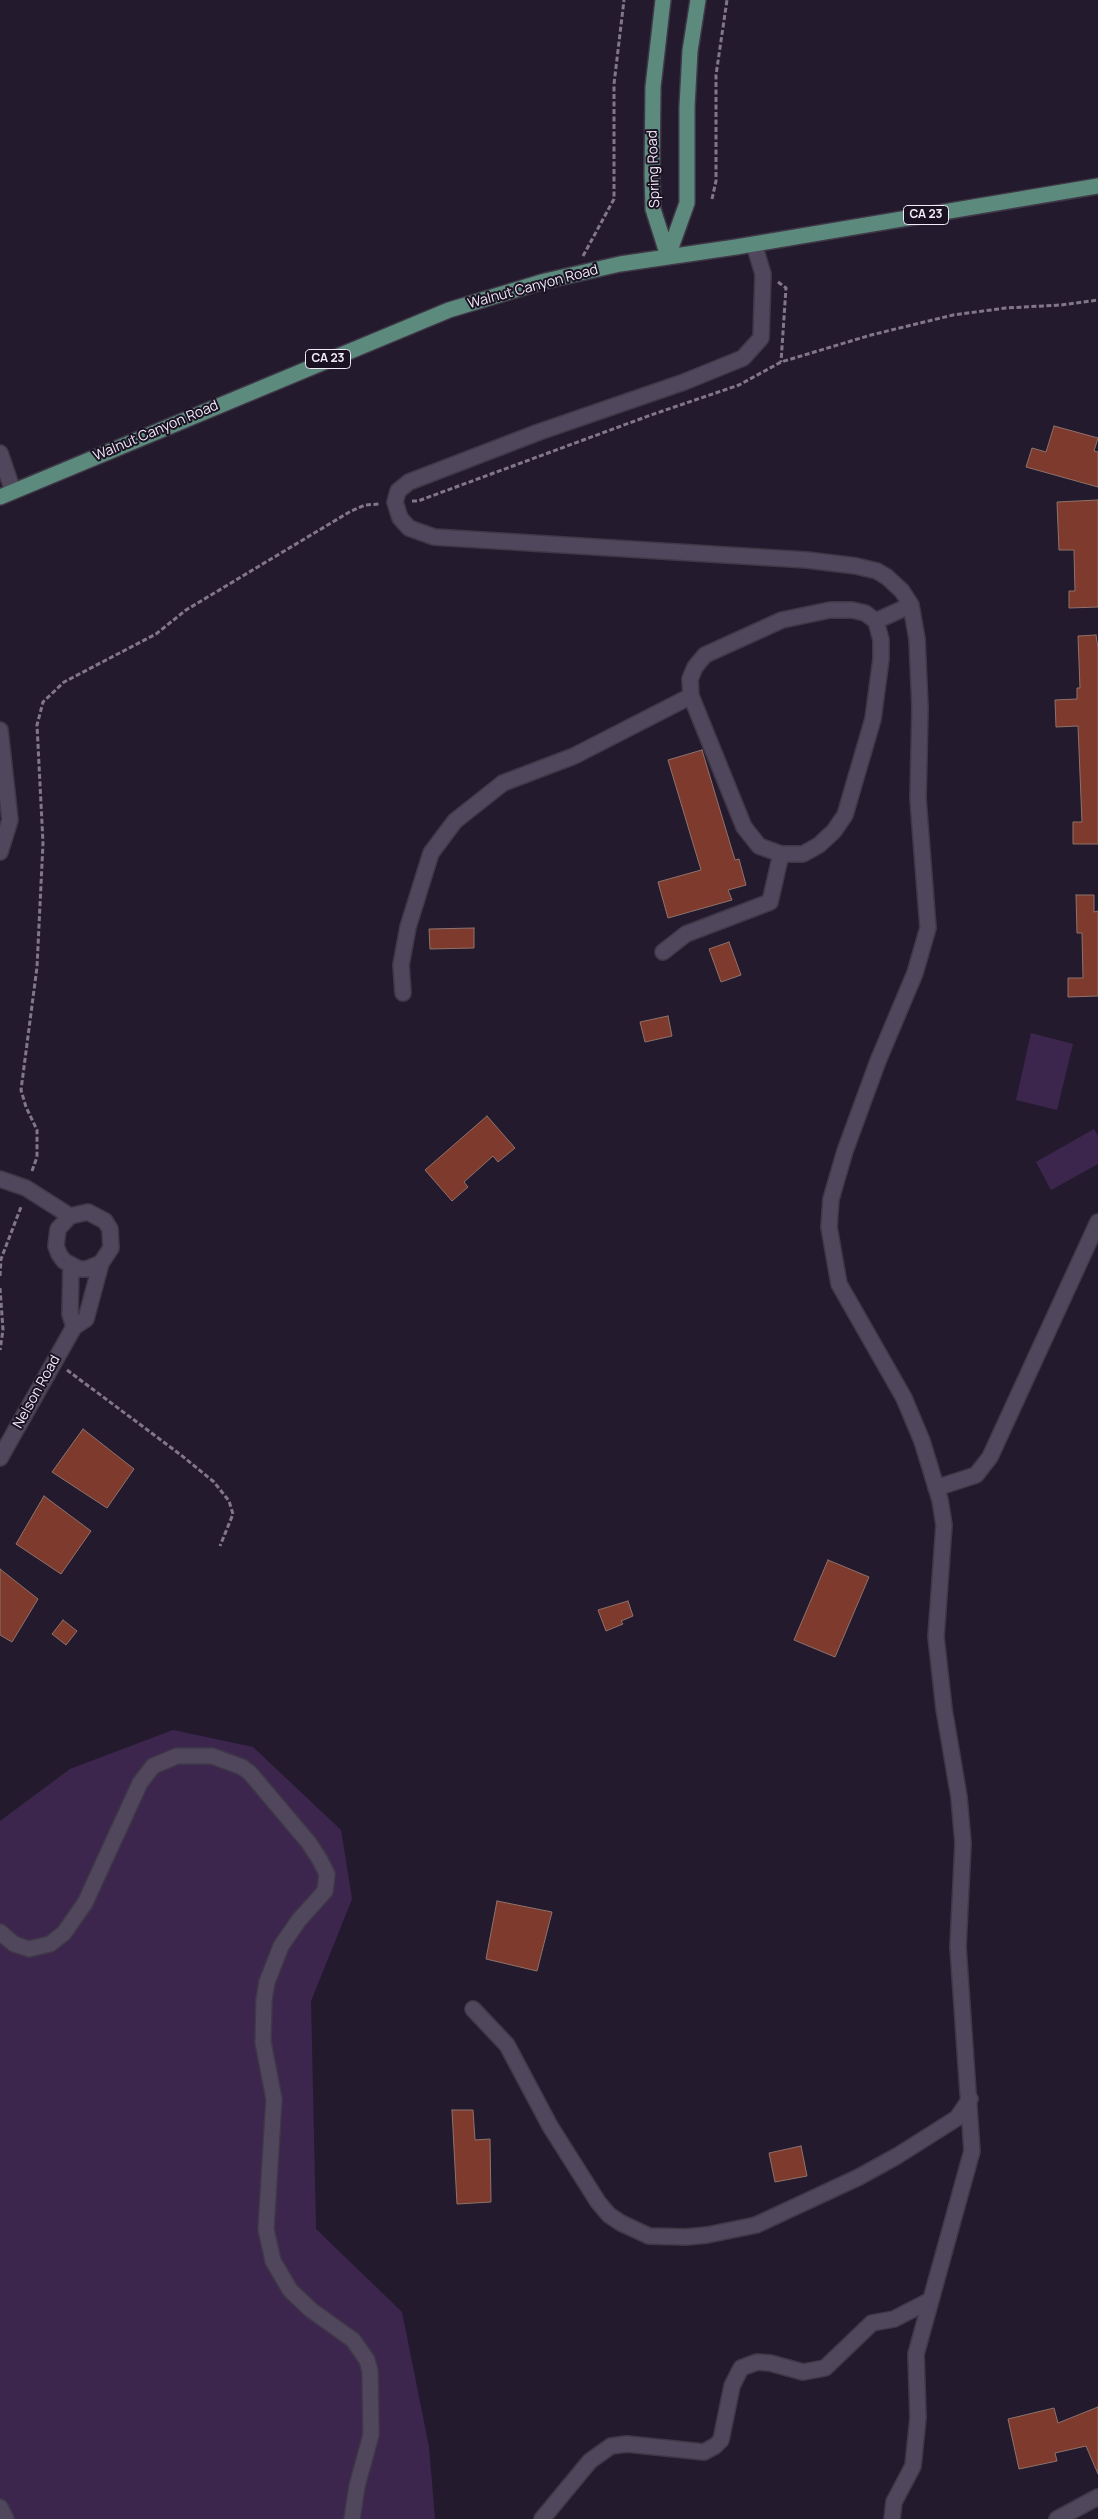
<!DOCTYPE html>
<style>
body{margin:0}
canvas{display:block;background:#241a2d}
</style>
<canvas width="1098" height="2519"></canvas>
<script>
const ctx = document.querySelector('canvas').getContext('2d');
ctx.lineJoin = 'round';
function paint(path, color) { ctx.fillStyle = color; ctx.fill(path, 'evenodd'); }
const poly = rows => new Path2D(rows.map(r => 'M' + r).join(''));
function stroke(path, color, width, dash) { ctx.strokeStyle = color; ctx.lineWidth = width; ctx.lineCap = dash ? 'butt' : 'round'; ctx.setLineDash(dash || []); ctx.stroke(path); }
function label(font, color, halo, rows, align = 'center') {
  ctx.font = font + ' Manrope,sans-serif'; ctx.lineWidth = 4; ctx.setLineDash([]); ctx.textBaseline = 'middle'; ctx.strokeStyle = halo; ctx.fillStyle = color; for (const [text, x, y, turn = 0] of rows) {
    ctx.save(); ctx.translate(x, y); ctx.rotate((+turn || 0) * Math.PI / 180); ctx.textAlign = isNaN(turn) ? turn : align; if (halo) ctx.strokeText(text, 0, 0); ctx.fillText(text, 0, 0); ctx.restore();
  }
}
paint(poly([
 [1031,1033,1073,1044,1057,1110,1016,1100],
 [1094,1129,1098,1136,1098,1164,1051,1190,1036,1162],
 [173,1730,253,1747,341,1830,352,1899,311,2001,316,2229,402,2312,429,2447,435,2519,0,2519,0,1821,70,1769]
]), '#3c264e');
const building = poly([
 [1054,426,1098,438,1094,451,1098,452,1098,487,1026,467,1032,448,1046,452,1054,426],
 [1098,500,1098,607,1069,608,1069,591,1075,591,1074,550,1059,550,1057,502,1098,500],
 [1096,635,1098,648,1098,844,1073,844,1073,822,1082,822,1078,726,1056,727,1055,700,1077,699,1077,688,1080,688,1078,636,1096,635],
 [702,750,735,860,739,859,746,885,728,890,732,900,668,918,658,882,701,870,668,760,702,750],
 [1076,895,1094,895,1094,912,1098,911,1098,996,1068,997,1068,978,1083,978,1082,933,1077,933,1076,895],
 [474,928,474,948,430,949,429,929,474,928],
 [729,942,741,975,721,982,709,949,729,942],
 [668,1016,672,1036,645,1042,640,1022,668,1016],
 [487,1116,515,1148,498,1162,493,1156,464,1182,468,1187,452,1201,425,1170,487,1116],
 [83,1429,134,1469,107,1508,52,1472,83,1429],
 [44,1496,91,1531,61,1574,16,1544,44,1496],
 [828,1560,869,1577,835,1657,794,1640,828,1560],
 [0,1569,38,1599,12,1642,0,1635,0,1569],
 [628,1601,633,1616,621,1621,623,1624,606,1631,598,1610,628,1601],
 [63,1620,77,1631,66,1645,52,1634,63,1620],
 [497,1901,552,1912,537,1971,486,1959,497,1901],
 [452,2110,473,2110,475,2140,490,2139,491,2202,457,2204,452,2110],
 [801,2146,807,2176,775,2182,769,2153,801,2146],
 [1098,2407,1098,2474,1086,2446,1055,2453,1057,2461,1019,2469,1008,2419,1054,2408,1058,2423,1098,2407]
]);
paint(building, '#7d3a2d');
stroke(building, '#8e726b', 1);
const minor = poly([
 [754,244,763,274,761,338,743,358,684,382,539,432,409,482,398,491,395,502,400,518,409,528,434,537,807,560,856,566,877,571,887,577,902,591,911,605,917,639,920,708,918,799,928,928,915,973,878,1061,845,1151,831,1199,829,1227,839,1284,904,1398,922,1441,940,1500,944,1525,936,1637,944,1709,959,1797,963,1843,958,1947,972,2151,916,2354,918,2418,913,2466,894,2502,892,2519],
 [0,453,13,491],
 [876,621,881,640,881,659,873,719,845,815,834,831,819,845,803,854,781,854,759,846,744,827,691,696,690,679,695,667,705,655,782,620,830,610,852,610,865,613,876,621,911,605],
 [0,730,10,820,0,852],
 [663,952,686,934,770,902,781,854],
 [403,993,401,965,408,927,431,853,455,821,503,783,574,756,691,696],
 [0,1179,26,1188,70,1216],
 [71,1266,70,1314,74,1327],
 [0,1458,74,1327,86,1319,101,1263,111,1248,110,1229,105,1221,88,1212,70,1216,58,1229,56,1246,59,1254,64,1261,79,1269,87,1269,101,1263],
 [936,1488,976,1475,990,1457,1098,1222],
 [0,1932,14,1944,29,1949,50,1944,64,1933,85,1903,140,1783,153,1766,177,1756,212,1756,242,1767,250,1773,309,1843,320,1860,327,1874,325,1891,299,1920,281,1946,267,1982,264,2000,263,2042,274,2099,266,2229,273,2261,290,2290,311,2310,353,2340,367,2360,370,2371,371,2435,357,2486,352,2519],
 [473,2009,507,2045,550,2126,598,2202,609,2215,621,2223,649,2236,686,2237,707,2235,756,2225,859,2177,897,2156,957,2118,970,2099],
 [0,2507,6,2519],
 [542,2519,590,2461,611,2446,627,2444,704,2452,715,2446,721,2440,732,2386,741,2368,757,2362,770,2363,803,2372,825,2368,872,2323,894,2319,931,2300],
 [1057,2519,1098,2497]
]);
const major = poly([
 [663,0,653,87,652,175,653,209,668,256],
 [668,256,687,203,687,107,690,51,698,0],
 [0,497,449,310,545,281,620,264,736,247,1098,186]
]);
stroke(minor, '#3f3847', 18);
stroke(major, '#3f3847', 18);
stroke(poly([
 [712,199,716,181,716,75,727,0],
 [583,256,614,199,614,84,624,0],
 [778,282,786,288,781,362],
 [412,501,418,501,651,415,739,385,781,362,871,335,953,315,1006,308,1061,305,1098,300],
 [32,1171,37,1157,37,1130,26,1107,21,1090,37,967,43,843,37,725,43,702,64,682,156,634,186,610,351,511,365,505,380,504],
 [0,1276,1,1259,21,1207],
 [0,1288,3,1330,0,1350],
 [67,1370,181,1455,214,1482,229,1501,233,1514,220,1546]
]), '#807787', 3, [5, 2.5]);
stroke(minor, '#51475c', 15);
stroke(major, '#5c8b7e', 15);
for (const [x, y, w] of [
 [926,215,45],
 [328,359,45]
]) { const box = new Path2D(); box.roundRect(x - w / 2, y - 9.5, w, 19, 4); ctx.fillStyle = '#1a1123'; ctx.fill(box); stroke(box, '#f2ebf8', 1); }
label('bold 12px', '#f2ebf8', null, [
 ["CA 23",926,215],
 ["CA 23",328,359]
]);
label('14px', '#f2ebf8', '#1a1123', [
 ["Spring Road",654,169,-92],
 ["Walnut Canyon Road",533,287,-15],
 ["Walnut Canyon Road",156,431,-23],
 ["Nelson Road",37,1392,-61]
]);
</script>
